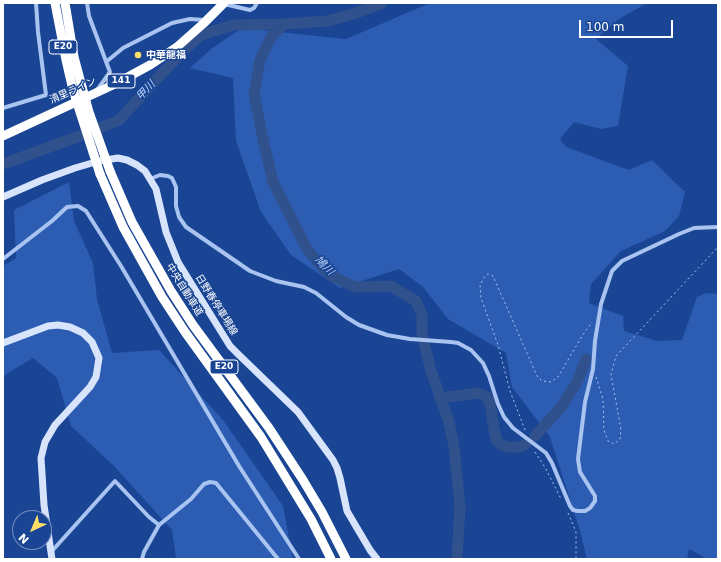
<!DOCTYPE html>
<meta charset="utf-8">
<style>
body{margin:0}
#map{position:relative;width:721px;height:562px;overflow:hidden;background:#194594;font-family:"DejaVu Sans",sans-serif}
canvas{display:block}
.frame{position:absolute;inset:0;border:4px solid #fff;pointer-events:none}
.north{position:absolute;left:12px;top:510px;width:40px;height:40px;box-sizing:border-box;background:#194594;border:1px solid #758fbf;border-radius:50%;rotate:224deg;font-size:11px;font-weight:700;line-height:16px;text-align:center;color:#fff}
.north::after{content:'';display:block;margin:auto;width:14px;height:18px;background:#ffdf68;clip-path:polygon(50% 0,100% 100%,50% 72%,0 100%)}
.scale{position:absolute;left:579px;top:20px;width:94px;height:18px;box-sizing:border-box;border:2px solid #fff;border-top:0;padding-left:5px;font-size:12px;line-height:14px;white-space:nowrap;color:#fff;-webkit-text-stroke:3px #194594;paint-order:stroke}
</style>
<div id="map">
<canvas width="721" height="562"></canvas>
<div class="frame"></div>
<div class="north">N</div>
<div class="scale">100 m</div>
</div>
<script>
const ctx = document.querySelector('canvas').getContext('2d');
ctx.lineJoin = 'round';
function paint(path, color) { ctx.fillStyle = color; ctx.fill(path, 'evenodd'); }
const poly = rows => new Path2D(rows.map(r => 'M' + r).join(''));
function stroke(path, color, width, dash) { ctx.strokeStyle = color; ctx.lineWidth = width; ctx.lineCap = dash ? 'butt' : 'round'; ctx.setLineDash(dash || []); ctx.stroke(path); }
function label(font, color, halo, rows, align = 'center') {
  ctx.font = font + ' "DejaVu Sans","Noto Sans JP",sans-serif'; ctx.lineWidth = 3; ctx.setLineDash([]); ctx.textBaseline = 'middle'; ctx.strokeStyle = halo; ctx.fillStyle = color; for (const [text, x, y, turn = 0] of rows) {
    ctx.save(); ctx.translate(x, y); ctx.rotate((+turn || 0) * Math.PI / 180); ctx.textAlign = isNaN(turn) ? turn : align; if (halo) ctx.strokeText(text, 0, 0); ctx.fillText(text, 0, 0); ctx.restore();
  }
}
paint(poly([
 [430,3,647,3,619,19,596,39,628,66,618,126,601,129,574,122,560,139,566,147,629,170,652,160,685,192,679,216,665,231,621,251,591,284,589,303,623,316,624,331,657,341,682,340,697,297,706,293,718,294,718,559,707,559,689,549,687,559,587,559,580,531,550,437,512,387,506,353,448,319,423,287,399,269,340,288,291,255,261,212,236,141,233,78,190,68,211,49,242,28,346,39],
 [69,182,74,221,93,263,97,299,112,353,159,350,223,420,283,506,293,559,176,559,172,530,114,466,71,426,57,378,33,358,3,376,3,266,16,258,14,210]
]), '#2c5db2');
stroke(poly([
 [284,24,271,37,260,60,254,94,263,139,273,182,306,247,319,264,330,275,355,287,391,286,416,301,422,315,422,334,431,371,449,422,454,446,460,507,457,559],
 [3,164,88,133,119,120,185,49,201,35,233,25,284,24,328,21,356,13,382,3],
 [440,398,478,393,487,397,490,403,494,430,497,441,502,445,508,447,521,447,526,444],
 [535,436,562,406,577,382,586,359]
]), '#31518c', 11);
stroke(poly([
 [596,377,603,399,604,430,608,441,614,444,620,439,621,430,611,374,616,356,718,247],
 [525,430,510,391,498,345,481,298,480,285,485,276,488,274,493,276,537,376,542,381,551,382,558,377,582,336,592,322],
 [535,452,546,469,561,499],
 [568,513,576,532,576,559]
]), '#a9c4f0', 1, [2, 3]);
stroke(poly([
 [87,3,89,16,110,72,97,90],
 [224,4,250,10,254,8,257,3],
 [106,62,123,48,172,23,190,19,204,20],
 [3,108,46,95,38,32,36,3],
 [150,179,160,175,168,176,172,178,176,187,176,206,179,217,186,227,250,271,276,281,304,287,316,293,346,317,359,325,387,335,410,339,451,342,458,343,471,350,483,363,489,376,498,404,504,417,513,428,546,453,552,463,570,506,573,510,578,511,585,511,590,508,595,501,595,496,580,472,578,459,585,402,593,369,595,341,601,304,612,271,622,261,679,234,694,228,718,227],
 [3,259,52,221,67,207,78,206,86,211,121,266,239,466,299,559],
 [52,551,115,481,149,517,159,525],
 [142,559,144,552,159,525,191,499,204,484,210,482,216,483,278,559]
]), '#a9c4f0', 4);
stroke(poly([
 [3,197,42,180,75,168,99,161,118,158,127,160,137,165,145,171,156,189,166,232,178,262,230,346,239,355,298,412,333,460,337,468,340,478,347,511,370,550,377,559],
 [3,343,48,326,58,325,70,327,83,333,92,342,99,358,96,377,90,387,55,425,45,442,41,458,44,505,52,559]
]), '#d7e4fb', 7);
stroke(poly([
 [55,3,66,60,73,90],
 [65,3,74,57,82,87],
 [3,136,115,84,150,65,177,47,204,23,224,3],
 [110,171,132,222,171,291,193,325,269,428,303,480,322,512,346,559],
 [100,174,123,227,162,297,185,332,261,437,311,519,331,559]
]), '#fff', 9);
stroke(poly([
 [82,87,89,112,110,171],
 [73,90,100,174]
]), '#fff', 9);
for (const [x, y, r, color] of [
 [138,55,4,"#ffdf68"]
]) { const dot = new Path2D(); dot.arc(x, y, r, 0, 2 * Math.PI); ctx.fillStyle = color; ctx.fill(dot); stroke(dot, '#194594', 1.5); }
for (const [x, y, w] of [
 [63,47,28],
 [121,81,28],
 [224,367,28]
]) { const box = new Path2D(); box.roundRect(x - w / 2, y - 7, w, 14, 3); ctx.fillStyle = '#194594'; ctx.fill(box); stroke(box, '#fff', 1); }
label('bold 9px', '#fff', null, [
 ["E20",63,47],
 ["141",121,81],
 ["E20",224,367]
]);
label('bold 10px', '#fff', '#194594', [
 ["中華龍福",146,55]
], 'left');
label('10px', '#fff', '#194594', [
 ["清里ライン",73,91,-24],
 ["中央自動車道",184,290,58],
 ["日野春停車場線",216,305,58]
]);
label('italic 11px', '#b6cef7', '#194594', [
 ["甲川",146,91,-46],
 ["鳩川",324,266,45]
]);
</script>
